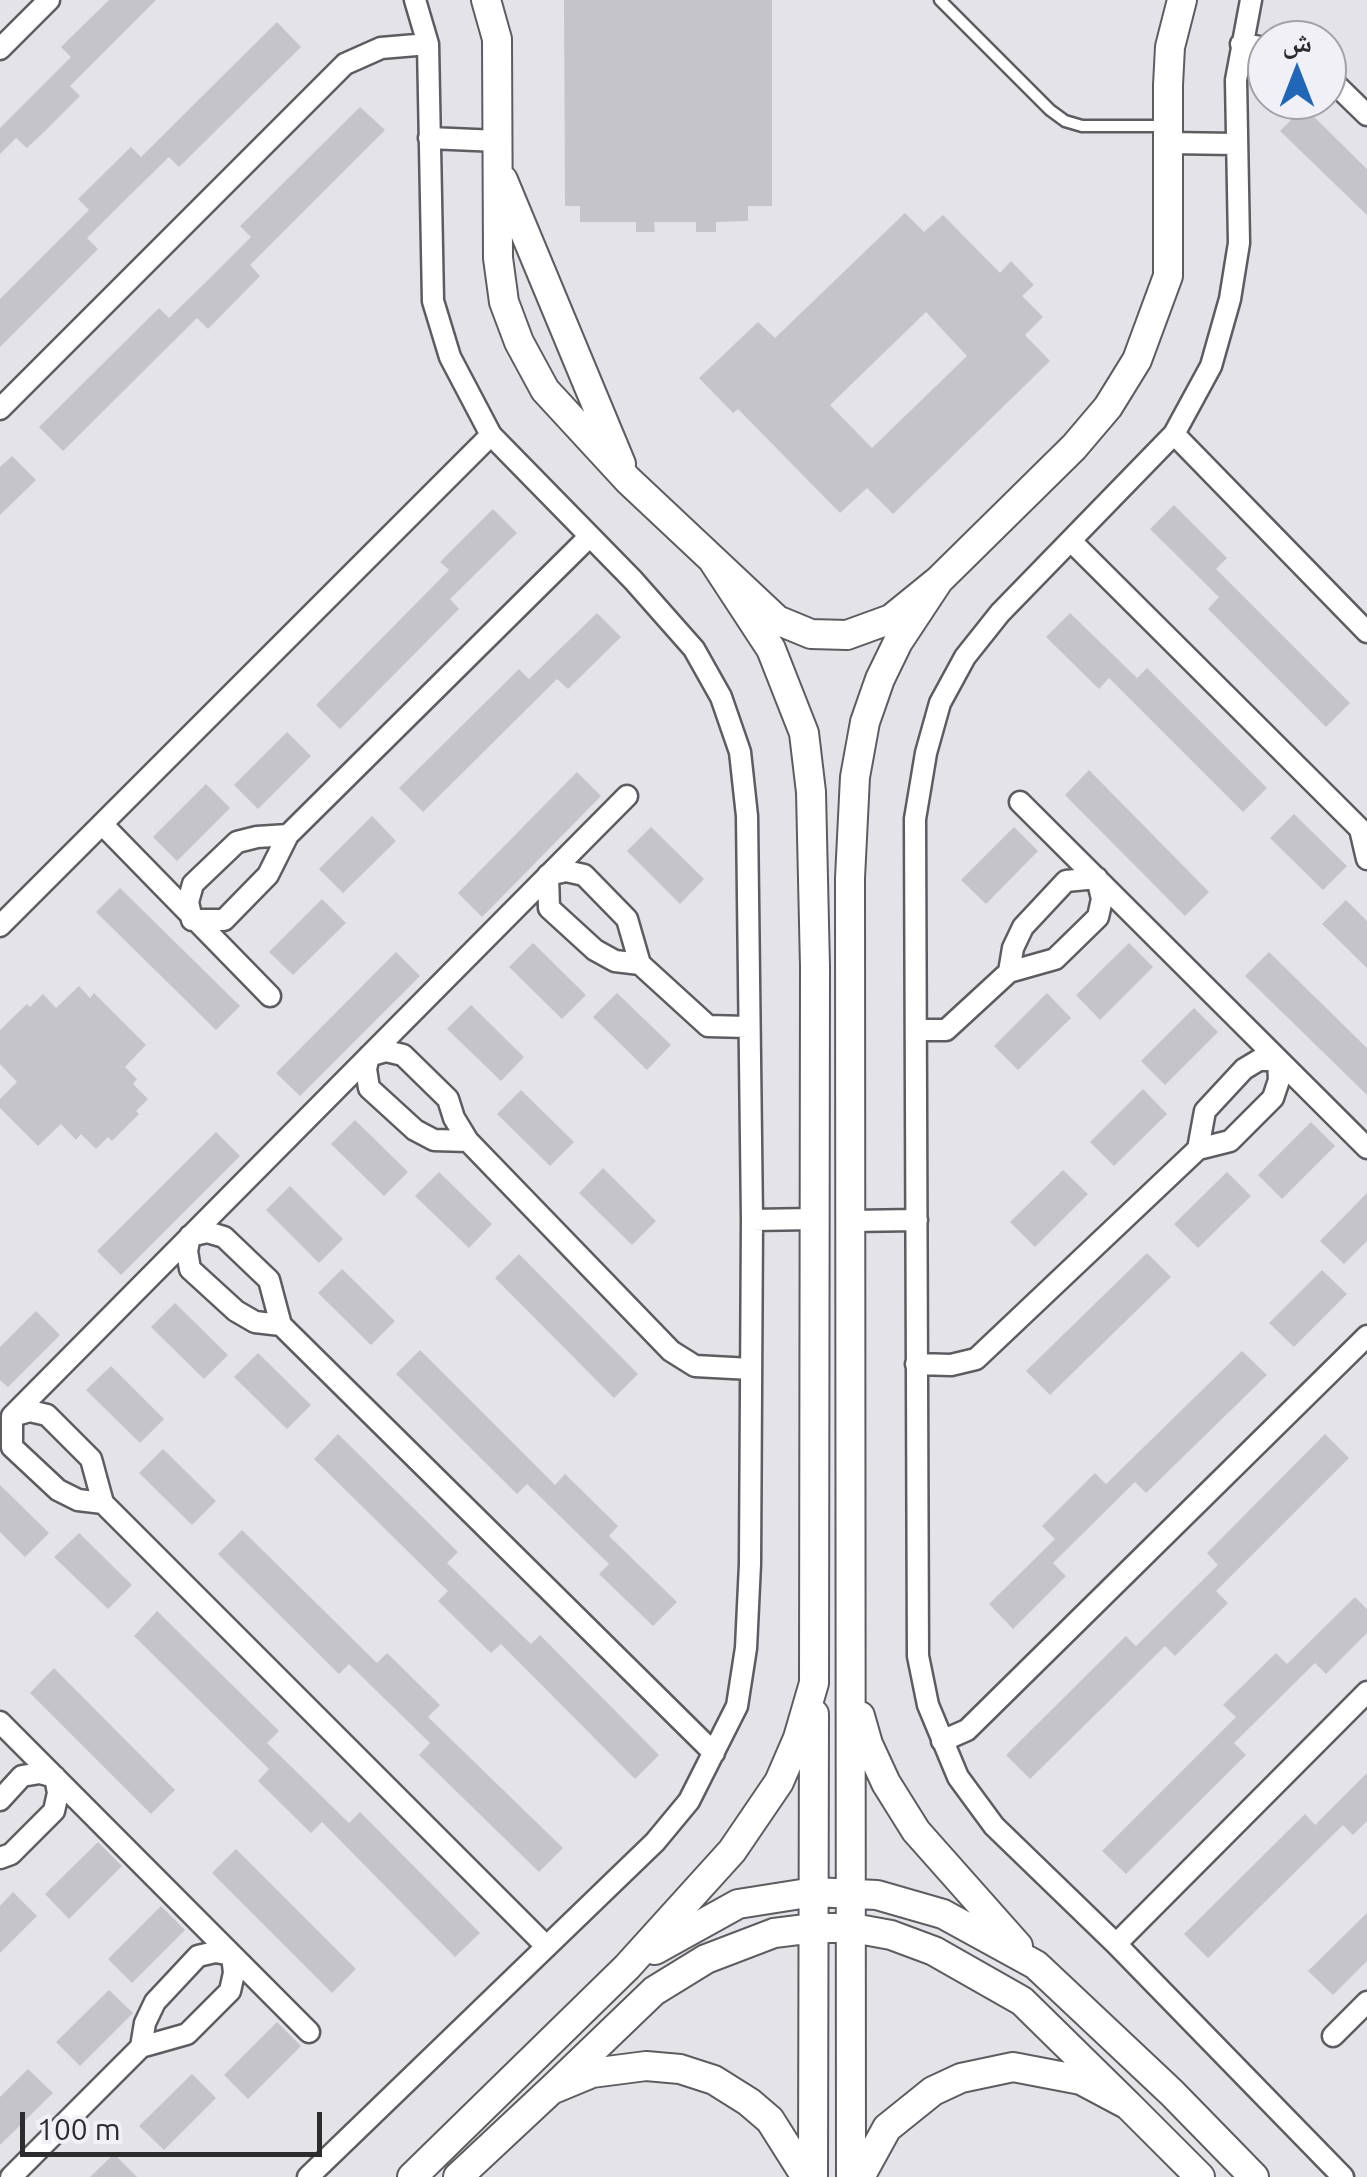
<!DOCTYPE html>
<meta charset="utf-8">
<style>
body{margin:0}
#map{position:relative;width:1367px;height:2177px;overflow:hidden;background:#e3e3e8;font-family:Ubuntu,"Noto Naskh Arabic",sans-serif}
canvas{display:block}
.north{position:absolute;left:1247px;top:20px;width:100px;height:100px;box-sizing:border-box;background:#f1f0f6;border:2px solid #a2a2a6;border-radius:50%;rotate:0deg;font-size:28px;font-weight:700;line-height:40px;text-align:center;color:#2c2c2e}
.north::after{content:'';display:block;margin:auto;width:35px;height:45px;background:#2067b7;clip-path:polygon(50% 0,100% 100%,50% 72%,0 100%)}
.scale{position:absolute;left:20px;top:2112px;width:302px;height:45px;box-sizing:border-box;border:5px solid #2c2c2e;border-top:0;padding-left:12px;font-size:30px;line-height:35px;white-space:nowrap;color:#2c2c2e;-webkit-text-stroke:8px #f1f0f6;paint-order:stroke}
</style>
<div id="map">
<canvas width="1367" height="2177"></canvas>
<div class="north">ش</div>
<div class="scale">100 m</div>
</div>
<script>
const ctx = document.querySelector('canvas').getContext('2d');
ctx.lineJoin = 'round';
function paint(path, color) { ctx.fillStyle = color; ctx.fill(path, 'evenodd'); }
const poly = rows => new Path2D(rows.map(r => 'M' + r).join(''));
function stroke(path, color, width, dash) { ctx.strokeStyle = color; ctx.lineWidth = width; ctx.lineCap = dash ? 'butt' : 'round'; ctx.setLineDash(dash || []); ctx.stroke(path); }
paint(poly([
 [109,0,156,0,70,86,80,96,43,133,27,148,16,138,0,154,0,128,71,57,61,47],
 [564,0,772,0,772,206,748,206,748,221,716,222,716,232,696,232,696,222,654,222,655,232,636,232,636,222,580,222,580,206,565,206],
 [277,22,301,47,179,167,169,157,128,197,87,238,98,249,0,347,0,299,89,210,78,199,131,147,141,157],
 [360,107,385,130,250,265,260,276,208,329,197,318,63,451,39,427,159,308,169,318,209,279,251,237,240,226],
 [1304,107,1367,169,1367,215,1280,131],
 [905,213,924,232,943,215,1000,273,1011,261,1034,285,1022,296,1043,317,1025,335,1050,361,893,514,867,488,840,513,738,409,733,413,699,378,758,322,775,338],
 [926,312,967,356,872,448,830,405],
 [12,456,36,480,0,515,0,467],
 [1174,505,1227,558,1216,569,1350,703,1326,727,1208,609,1219,597,1150,529],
 [493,509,517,533,450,599,459,609,340,729,316,705,449,570,440,562],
 [597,613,621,637,568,689,557,679,423,812,399,788,519,669,529,679],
 [1070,613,1137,678,1147,668,1267,788,1243,812,1109,678,1099,689,1046,637],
 [287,732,311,756,258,809,234,785],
 [1089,770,1209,892,1185,916,1065,795],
 [577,772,601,796,482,917,458,893],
 [206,784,230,808,177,861,153,837],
 [1294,814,1347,866,1323,890,1270,838],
 [372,816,396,841,343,893,319,869],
 [651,827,704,879,680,904,627,851],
 [1014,827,1038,851,986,904,961,880],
 [120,888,240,1006,216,1030,96,912],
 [322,899,346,923,293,975,269,952],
 [1346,900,1367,921,1367,968,1322,924],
 [533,943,586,995,562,1019,509,967],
 [1129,943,1153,967,1100,1020,1076,995],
 [396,952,420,976,300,1096,276,1073],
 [1269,952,1367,1048,1367,1095,1245,976],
 [79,986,90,998,94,993,146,1045,125,1067,137,1079,133,1084,148,1099,136,1111,139,1114,112,1141,108,1137,96,1149,81,1134,76,1140,61,1124,38,1146,0,1108,0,1099,17,1082,0,1064,0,1030,27,1004,30,1007,43,994,56,1008],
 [617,993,671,1045,647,1070,593,1017],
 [1047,993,1071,1018,1018,1070,994,1046],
 [471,1005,524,1057,501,1081,447,1029],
 [1194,1008,1218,1032,1165,1085,1141,1061],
 [1143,1089,1167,1114,1114,1166,1090,1142],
 [521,1090,574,1142,550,1166,497,1114],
 [355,1120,408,1172,384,1196,331,1144],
 [1311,1122,1335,1146,1282,1199,1258,1175],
 [216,1132,240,1156,121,1275,97,1251],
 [603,1168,656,1221,632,1245,579,1193],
 [1063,1170,1088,1194,1035,1247,1010,1222],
 [439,1172,492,1224,469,1248,415,1196],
 [1227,1172,1251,1196,1198,1248,1174,1224],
 [290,1186,343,1239,319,1263,266,1210],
 [1367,1193,1367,1241,1344,1264,1320,1241],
 [1147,1253,1171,1277,1050,1395,1026,1371],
 [519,1254,638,1374,614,1398,495,1278],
 [342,1269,395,1321,371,1345,318,1293],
 [1322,1270,1347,1294,1294,1347,1269,1323],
 [175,1303,228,1355,204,1379,151,1327],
 [36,1311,60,1335,8,1387,0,1380,0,1347],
 [420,1350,555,1485,565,1474,618,1526,609,1536,677,1602,653,1626,599,1574,609,1564,527,1484,517,1494,396,1374],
 [1242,1351,1267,1375,1146,1493,1135,1482,1053,1563,1066,1576,1013,1629,989,1604,1055,1539,1042,1526,1095,1473,1106,1484],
 [258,1353,311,1405,287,1429,234,1377],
 [111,1366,164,1419,140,1443,86,1390],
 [338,1434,458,1552,447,1563,531,1644,540,1635,659,1755,635,1779,501,1644,491,1653,438,1601,448,1591,314,1459],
 [1325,1434,1349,1458,1216,1591,1228,1603,1175,1656,1165,1646,1030,1779,1006,1755,1126,1636,1136,1646,1218,1565,1207,1553],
 [163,1449,216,1501,192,1525,139,1473],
 [0,1485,49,1533,25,1557,0,1532],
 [242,1530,377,1663,387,1653,440,1705,428,1717,563,1848,539,1872,419,1755,430,1743,349,1664,339,1674,218,1554],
 [79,1533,132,1585,108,1609,54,1557],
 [1355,1597,1367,1609,1367,1633,1326,1674,1315,1663,1234,1743,1246,1755,1126,1874,1102,1851,1236,1717,1223,1705,1276,1653,1287,1664],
 [157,1611,279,1731,267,1743,349,1823,360,1812,480,1933,455,1957,322,1822,311,1833,258,1781,269,1769,134,1636],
 [54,1668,175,1790,151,1814,30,1693],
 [1367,1773,1367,1821,1353,1835,1343,1825,1208,1958,1184,1934,1305,1814,1315,1825],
 [98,1842,122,1866,69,1919,45,1894],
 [236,1849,356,1969,332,1993,212,1873],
 [13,1892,37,1916,0,1953,0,1906],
 [161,1906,185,1930,132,1983,108,1959],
 [1367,1913,1367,1961,1333,1995,1308,1971],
 [109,1990,133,2013,80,2066,56,2042],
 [277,2022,301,2046,248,2099,224,2075],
 [28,2069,53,2093,0,2145,0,2097],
 [192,2074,216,2098,164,2150,139,2126],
 [114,2154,137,2177,90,2177]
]), '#c5c4ca');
const service = poly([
 [940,0,1050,110,1065,121,1082,126,1164,126]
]);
const minor = poly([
 [1251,0,1236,80,1239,243,1230,299,1211,366,1174,434,1000,613,965,657,940,703,926,753,915,819,918,1656,928,1705,958,1777,994,1826,1116,1944,1343,2177],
 [1241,44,1267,48],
 [0,49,49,0],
 [1327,76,1367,115],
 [429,138,498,141],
 [1168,143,1236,144],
 [0,409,345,64,381,48,428,44],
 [1174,434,1367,632],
 [1071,541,1360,829,1367,859],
 [1020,802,1367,1148],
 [102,824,270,996],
 [288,835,257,837,237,842,193,884,188,902,192,920,224,920,268,875,288,835,589,537],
 [0,926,491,435],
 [640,964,627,919,584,875,566,871,548,875,549,908,595,950,615,961,640,964,708,1026,748,1027],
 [917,1030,946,1030,1009,972,1055,959,1098,917,1102,899,1097,878,1066,881,1023,927,1013,948,1009,972],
 [468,1141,434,1140,415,1130,369,1088,366,1069,369,1056,386,1051,403,1055,448,1099,454,1118,468,1141,671,1351,695,1366,751,1369],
 [752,1220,814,1219],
 [851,1221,917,1220],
 [281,1325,255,1322,236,1311,190,1269,187,1251,190,1236,207,1232,224,1237,269,1280,281,1325,714,1753],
 [916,1364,951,1365,976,1359,1198,1149,1230,1141,1273,1098,1279,1080,1278,1060,1259,1060,1244,1069,1205,1111,1198,1149],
 [12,1416,627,796],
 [103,1503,78,1500,58,1490,12,1447,12,1416,30,1411,47,1415,91,1459,103,1503,546,1946],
 [0,1722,309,2032],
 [942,1741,967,1730,1367,1336],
 [0,1800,22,1776,40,1773,55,1777,58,1793,54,1811,11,1854,0,1858],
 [1116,1944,1367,1692],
 [1333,2036,1367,2002],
 [11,2177,141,2047,187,2034,230,1991,234,1973,232,1955,215,1952,198,1956,155,2002,145,2023,141,2047],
 [308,2177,655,1842,689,1801,737,1706,746,1648,750,1564,752,1220,747,816,740,752,721,697,694,649,633,580,491,435,450,357,433,301,428,44,415,0]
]);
const secondary = poly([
 [486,0,497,39,498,258,504,302,519,342,545,390,628,480,777,620,811,634,847,635,891,619,939,580,1074,447,1108,407,1137,360,1168,276,1168,85,1170,47,1182,0],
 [503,180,621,464],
 [860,1716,868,1744,886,1783,916,1831,1018,1946],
 [655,1950,738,1904,814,1892,877,1895,943,1914,1036,1965,1172,2093,1254,2177],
 [551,2090,654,1991,706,1959,774,1933,814,1928,853,1928,891,1935,934,1951,1022,2001,1128,2105],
 [412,2177,627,1967,732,1851,779,1782,798,1738,814,1683,815,967,811,792,804,733,771,649,714,562],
 [458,2177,551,2090,592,2073,646,2066,680,2069,714,2080,749,2102,770,2120,806,2177],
 [813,2177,814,1714],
 [851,2177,850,878,855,777,865,722,880,679,898,642,939,580],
 [860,2177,887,2128,933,2091,961,2078,1013,2067,1081,2080,1128,2105,1200,2177]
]);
stroke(service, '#5d5d61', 15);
stroke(minor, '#5d5d61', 25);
stroke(secondary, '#5d5d61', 32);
stroke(service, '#fff', 10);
stroke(minor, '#fff', 20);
stroke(secondary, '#fff', 28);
</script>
